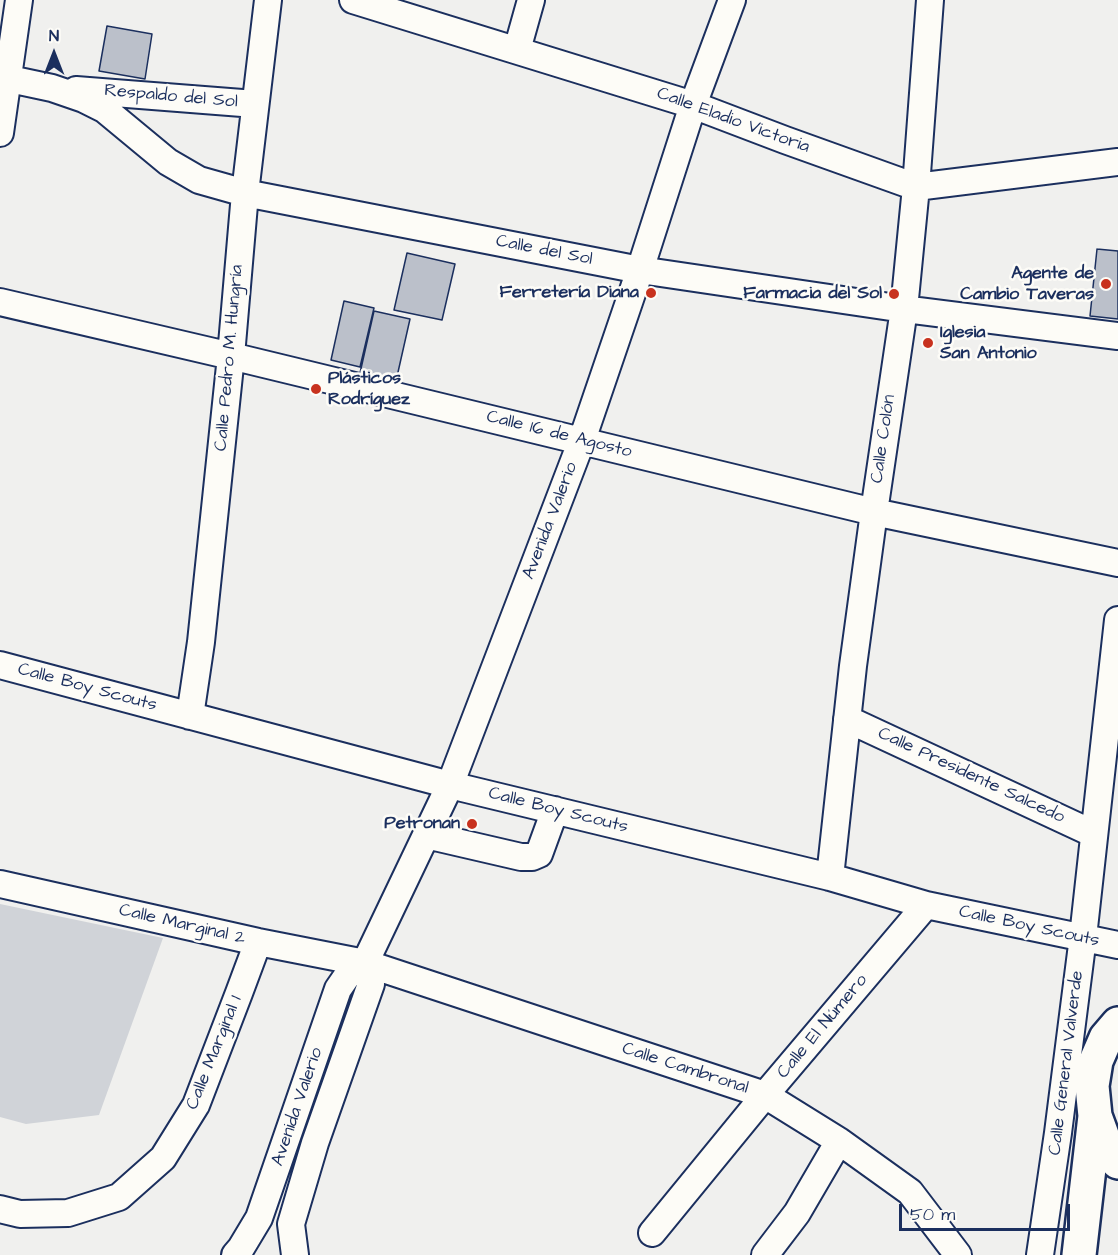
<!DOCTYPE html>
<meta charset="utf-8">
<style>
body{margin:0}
#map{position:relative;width:1118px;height:1255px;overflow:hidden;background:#f0f0ee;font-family:"Architects Daughter",sans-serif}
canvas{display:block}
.north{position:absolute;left:24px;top:24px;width:60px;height:60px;-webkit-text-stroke:4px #fdfcf7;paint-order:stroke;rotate:0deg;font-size:16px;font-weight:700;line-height:24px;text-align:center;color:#1b2f5e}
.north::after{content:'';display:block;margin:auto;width:21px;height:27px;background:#1b2f5e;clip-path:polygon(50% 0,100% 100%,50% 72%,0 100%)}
.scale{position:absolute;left:899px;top:1204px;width:171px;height:27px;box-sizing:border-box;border:3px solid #1b2f5e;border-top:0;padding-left:8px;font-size:18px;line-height:21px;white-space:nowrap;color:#1b2f5e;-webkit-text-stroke:4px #fdfcf7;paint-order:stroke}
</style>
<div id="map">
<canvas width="1118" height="1255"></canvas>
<div class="north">N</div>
<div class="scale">50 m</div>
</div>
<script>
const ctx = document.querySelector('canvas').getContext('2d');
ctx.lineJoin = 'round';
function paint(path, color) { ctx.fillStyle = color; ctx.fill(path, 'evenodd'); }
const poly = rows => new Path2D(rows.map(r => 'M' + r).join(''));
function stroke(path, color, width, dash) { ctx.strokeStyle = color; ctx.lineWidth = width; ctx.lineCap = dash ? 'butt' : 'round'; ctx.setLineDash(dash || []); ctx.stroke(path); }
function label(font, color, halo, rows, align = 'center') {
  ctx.font = font + ' "Architects Daughter",sans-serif'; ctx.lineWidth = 5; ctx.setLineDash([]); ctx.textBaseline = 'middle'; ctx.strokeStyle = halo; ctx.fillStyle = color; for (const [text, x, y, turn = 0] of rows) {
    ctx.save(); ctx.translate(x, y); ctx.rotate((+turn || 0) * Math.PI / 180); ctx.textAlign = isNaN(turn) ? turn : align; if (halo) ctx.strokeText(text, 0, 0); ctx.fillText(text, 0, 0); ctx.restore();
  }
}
paint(poly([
 [0,904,163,938,99,1115,26,1124,0,1117]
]), '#d0d3d8');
const building = poly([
 [107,26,152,34,145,79,99,71,107,26],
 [1097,249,1118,251,1118,319,1090,316,1097,249],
 [407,253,455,264,442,320,394,310,407,253],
 [344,301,374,308,360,367,331,360,344,301],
 [374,311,410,319,396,381,360,373,374,311]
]);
paint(building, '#bbc0ca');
stroke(building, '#1b2f5e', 1.5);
const minor = poly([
 [353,0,693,105,785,140,916,187,1118,162],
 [517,50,531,0],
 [0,77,52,88,84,99,104,109,168,162,199,180,245,193,640,270,904,309,1118,336],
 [76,90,255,104],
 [0,133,19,0],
 [0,302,231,356,874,512,1118,563],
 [0,665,450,785,830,877,926,905,1118,945],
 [190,716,201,642,231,356,245,193,268,0],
 [847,719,1094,834],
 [426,835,521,857,532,857,539,854,555,810],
 [830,877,853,666,874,512,904,309,916,187,930,0],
 [0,884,258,942,365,963,765,1095,839,1141,910,1192,958,1255],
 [0,1209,20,1214,68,1213,119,1197,163,1158,196,1105,239,993,258,942],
 [652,1233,765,1095,926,905],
 [235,1255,241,1248,259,1218,338,989,347,976,365,963,450,785,582,440,640,270,693,105,732,0],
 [295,1255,291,1224,315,1143,371,984,365,963],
 [765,1255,797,1213,839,1141],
 [1040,1255,1058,1133,1083,937,1118,620]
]);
const major = poly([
 [1095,1116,1106,1146,1118,1162],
 [1079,1255,1095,1116,1092,1086,1096,1061,1106,1038,1118,1024]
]);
stroke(minor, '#1b2f5e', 30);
stroke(major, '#1b2f5e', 38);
stroke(minor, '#fdfcf7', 26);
stroke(major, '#fdfcf7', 33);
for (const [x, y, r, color] of [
 [1106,284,6,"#c8321e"],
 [651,293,6,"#c8321e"],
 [894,294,6,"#c8321e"],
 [928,343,6,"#c8321e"],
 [316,389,6,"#c8321e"],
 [472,824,6,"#c8321e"]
]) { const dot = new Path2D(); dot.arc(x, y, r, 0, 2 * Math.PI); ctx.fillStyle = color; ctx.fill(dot); stroke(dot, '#fdfcf7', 2); }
label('18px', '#1b2f5e', '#fdfcf7', [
 ["Respaldo del Sol",171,97,5],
 ["Calle Eladio Victoria",733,121,20],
 ["Calle del Sol",544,251,11],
 ["Calle Pedro M. Hungría",230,358,-85],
 ["Calle 16 de Agosto",559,435,14],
 ["Calle Colón",884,439,-82],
 ["Avenida Valerio",551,521,-69],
 ["Calle Boy Scouts",87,688,15],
 ["Calle Presidente Salcedo",971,776,25],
 ["Calle Boy Scouts",558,811,14],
 ["Calle Marginal 2",182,925,13],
 ["Calle Boy Scouts",1029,927,12],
 ["Calle El Número",823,1027,-50],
 ["Calle Marginal 1",215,1053,-68],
 ["Calle General Valverde",1067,1063,-83],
 ["Calle Cambronal",685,1069,18],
 ["Avenida Valerio",298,1107,-71]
]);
label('bold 18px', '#1b2f5e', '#fdfcf7', [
 ["Agente de",1094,274],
 ["Cambio Taveras",1094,295],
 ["Ferretería Diana",639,293],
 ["Farmacia del Sol",882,294],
 ["Iglesia",940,333,"left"],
 ["San Antonio",940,354,"left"],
 ["Plásticos",328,379,"left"],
 ["Rodríguez",328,400,"left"],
 ["Petronan",460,824]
], 'right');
</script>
